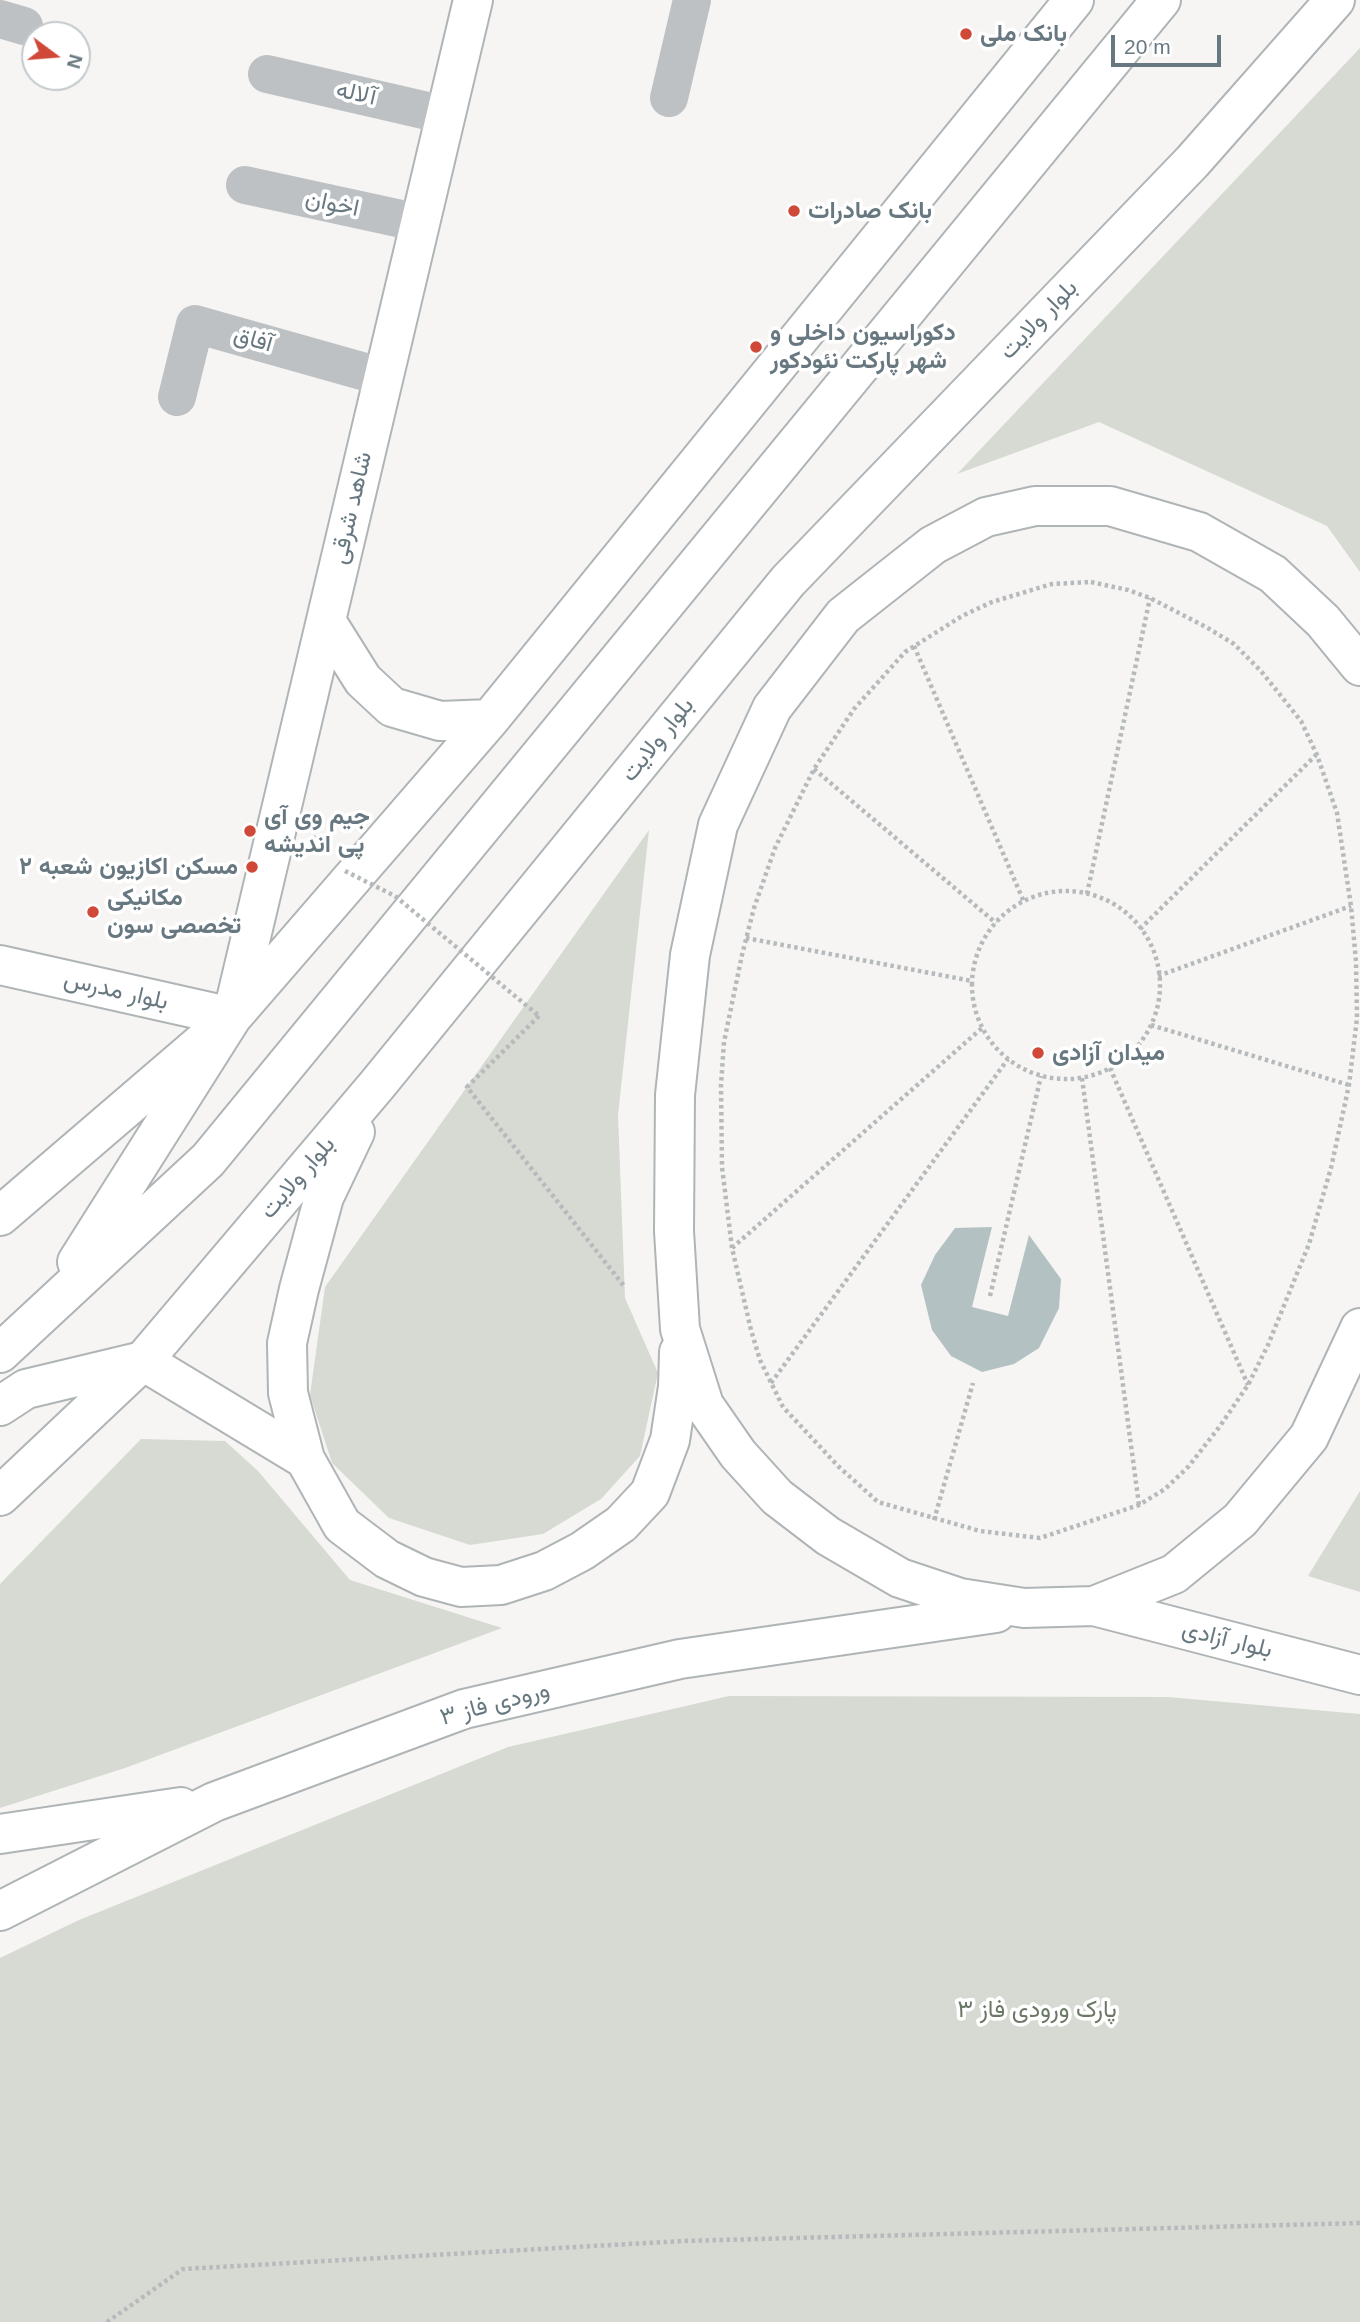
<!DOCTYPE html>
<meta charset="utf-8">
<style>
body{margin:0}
#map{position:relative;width:1360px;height:2322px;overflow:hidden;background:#f6f5f3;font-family:Arial,sans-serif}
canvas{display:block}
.north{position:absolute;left:21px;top:21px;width:70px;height:70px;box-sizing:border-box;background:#fff;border:2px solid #c3c9cc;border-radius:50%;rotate:106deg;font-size:19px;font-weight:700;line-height:28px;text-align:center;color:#687880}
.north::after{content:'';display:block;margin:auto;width:24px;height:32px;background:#d04938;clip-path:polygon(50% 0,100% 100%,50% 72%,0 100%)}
.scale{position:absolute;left:1111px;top:35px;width:110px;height:32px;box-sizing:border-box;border:4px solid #687880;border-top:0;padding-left:9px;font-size:21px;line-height:24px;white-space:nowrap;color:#687880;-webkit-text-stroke:5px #fff;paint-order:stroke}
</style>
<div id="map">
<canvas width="1360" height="2322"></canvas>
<div class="north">N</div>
<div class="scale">20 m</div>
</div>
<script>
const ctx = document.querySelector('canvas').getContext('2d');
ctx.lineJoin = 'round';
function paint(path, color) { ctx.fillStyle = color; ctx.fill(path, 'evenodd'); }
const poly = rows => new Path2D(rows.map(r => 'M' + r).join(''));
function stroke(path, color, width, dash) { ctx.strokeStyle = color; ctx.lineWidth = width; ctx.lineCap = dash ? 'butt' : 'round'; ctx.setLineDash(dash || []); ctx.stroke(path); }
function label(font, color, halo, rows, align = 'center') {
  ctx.font = font + ' Arial,Vazirmatn,sans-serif'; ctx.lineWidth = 7; ctx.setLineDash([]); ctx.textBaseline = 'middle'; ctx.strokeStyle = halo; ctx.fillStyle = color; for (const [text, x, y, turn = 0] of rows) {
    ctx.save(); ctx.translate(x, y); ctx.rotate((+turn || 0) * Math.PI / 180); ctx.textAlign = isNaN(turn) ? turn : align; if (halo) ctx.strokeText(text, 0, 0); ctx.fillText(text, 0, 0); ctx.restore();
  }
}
paint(poly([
 [1360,48,1360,572,1327,526,1099,422,957,474],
 [649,830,618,1115,625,1298,658,1373,640,1456,601,1499,543,1534,470,1545,389,1518,332,1463,310,1395,325,1287],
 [141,1439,225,1441,258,1471,350,1580,502,1628,125,1768,0,1808,0,1584],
 [1360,1491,1360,1592,1308,1576],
 [729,1696,1168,1697,1360,1714,1360,2322,0,2322,0,1958,79,1920,508,1747]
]), '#d6dad2');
paint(poly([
 [992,1227,972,1307,1008,1316,1029,1235,1061,1279,1059,1308,1039,1348,1014,1364,982,1372,951,1356,932,1330,921,1285,935,1255,955,1228]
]), '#b3c1c3');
const major = poly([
 [326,621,363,680,392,707,440,721,490,719],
 [1360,666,1323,621,1273,574,1199,532,1110,506,1035,506,986,517,933,545,843,616,772,708,718,825,690,955,675,1095,674,1231,680,1329,704,1405,738,1454,777,1497,828,1536,900,1578,960,1598,1024,1608,1094,1606,1174,1574,1240,1520,1309,1437,1360,1328],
 [0,965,232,1017],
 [355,1132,324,1197,299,1289,287,1343,288,1393,305,1459,342,1525,387,1559,424,1577,461,1587,501,1585,544,1571,582,1551,621,1524,650,1493,670,1440,678,1387,679,1352],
 [0,1216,232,1017,490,719,1074,0],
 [77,1262,232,1017,473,0],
 [0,1353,208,1160,1161,0],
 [0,1406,26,1389,143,1361,305,1459],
 [0,1496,143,1361,377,1085,788,581,1192,162,1335,0],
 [1094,1606,1360,1675],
 [0,1834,181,1807],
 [0,1911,214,1802,464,1709,680,1659,996,1613]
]);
stroke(major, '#afb4b6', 42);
stroke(poly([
 [1091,582,1128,590,1150,598,1206,627,1234,644,1261,671,1301,721,1317,755,1337,813,1351,906,1356,962,1357,1018,1349,1085,1331,1168,1309,1244,1268,1345,1248,1385,1220,1426,1189,1466,1165,1489,1139,1505,1040,1538,980,1531,878,1502,838,1466,783,1407,760,1360,751,1330,732,1248,722,1167,721,1085,724,1042,742,955,754,908,775,848,814,769,854,709,905,652,962,616,992,602,1052,584,1091,582],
 [914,646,1024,902],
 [814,769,996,923],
 [313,837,329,847],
 '972 985a94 94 0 1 1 188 0a94 94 0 1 1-188 0Z',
 [1087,894,1150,598],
 [1140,929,1316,755],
 [746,938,972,981],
 [1158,976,1351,906],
 [539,1016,467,1087,624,1286],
 [1151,1025,1349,1085],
 [1110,1068,1248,1385],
 [1082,1078,1139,1505],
 [732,1248,982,1028],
 [990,1296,1041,1076],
 [771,1383,1008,1059],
 [934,1520,973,1383],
 [107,2322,183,2269,683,2241,1360,2223]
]), '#b7babc', 4.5, [3.5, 3.5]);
stroke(poly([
 [0,19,24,26],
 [267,74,445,115],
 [669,98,692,0],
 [245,185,420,223],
 [177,397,195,324,383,377]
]), '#bdc1c4', 38);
stroke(major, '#fff', 38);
stroke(poly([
 [345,871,395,896,539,1016]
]), '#b7babc', 4.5, [3.5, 3.5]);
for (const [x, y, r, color] of [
 [966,34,7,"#d04938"],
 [794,211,7,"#d04938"],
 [756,347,7,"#d04938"],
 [250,831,7,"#d04938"],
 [252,867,7,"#d04938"],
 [93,912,7,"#d04938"],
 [1038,1053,7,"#d04938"]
]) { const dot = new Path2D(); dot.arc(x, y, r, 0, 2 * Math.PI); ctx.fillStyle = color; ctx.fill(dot); stroke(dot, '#fff', 2.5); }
label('bold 24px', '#687880', '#fff', [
 ["بانک ملی",980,34],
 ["بانک صادرات",808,211],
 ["دکوراسیون داخلی و",770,333],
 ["شهر پارکت نئودکور",770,361],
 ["جیم وی آی",264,817],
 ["پی اندیشه",264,845],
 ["مسکن اکازیون شعبه ۲",238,867,"right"],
 ["مکانیکی",107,898],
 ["تخصصی سون",107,926],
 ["میدان آزادی",1052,1053]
], 'left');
label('24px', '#687880', '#fff', [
 ["آلاله",356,94,13],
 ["اخوان",332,204,12],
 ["بلوار ولایت",1039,320,-46],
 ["آفاق",253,340,16],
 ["شاهد شرقی",352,508,-77],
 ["بلوار ولایت",658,740,-51],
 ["بلوار مدرس",116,991,13],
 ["بلوار ولایت",298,1178,-49],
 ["بلوار آزادی",1227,1640,14],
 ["ورودی فاز ۳",495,1704,-15]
]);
label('24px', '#6c7866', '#fff', [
 ["پارک ورودی فاز ۳",1037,2010]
]);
</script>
